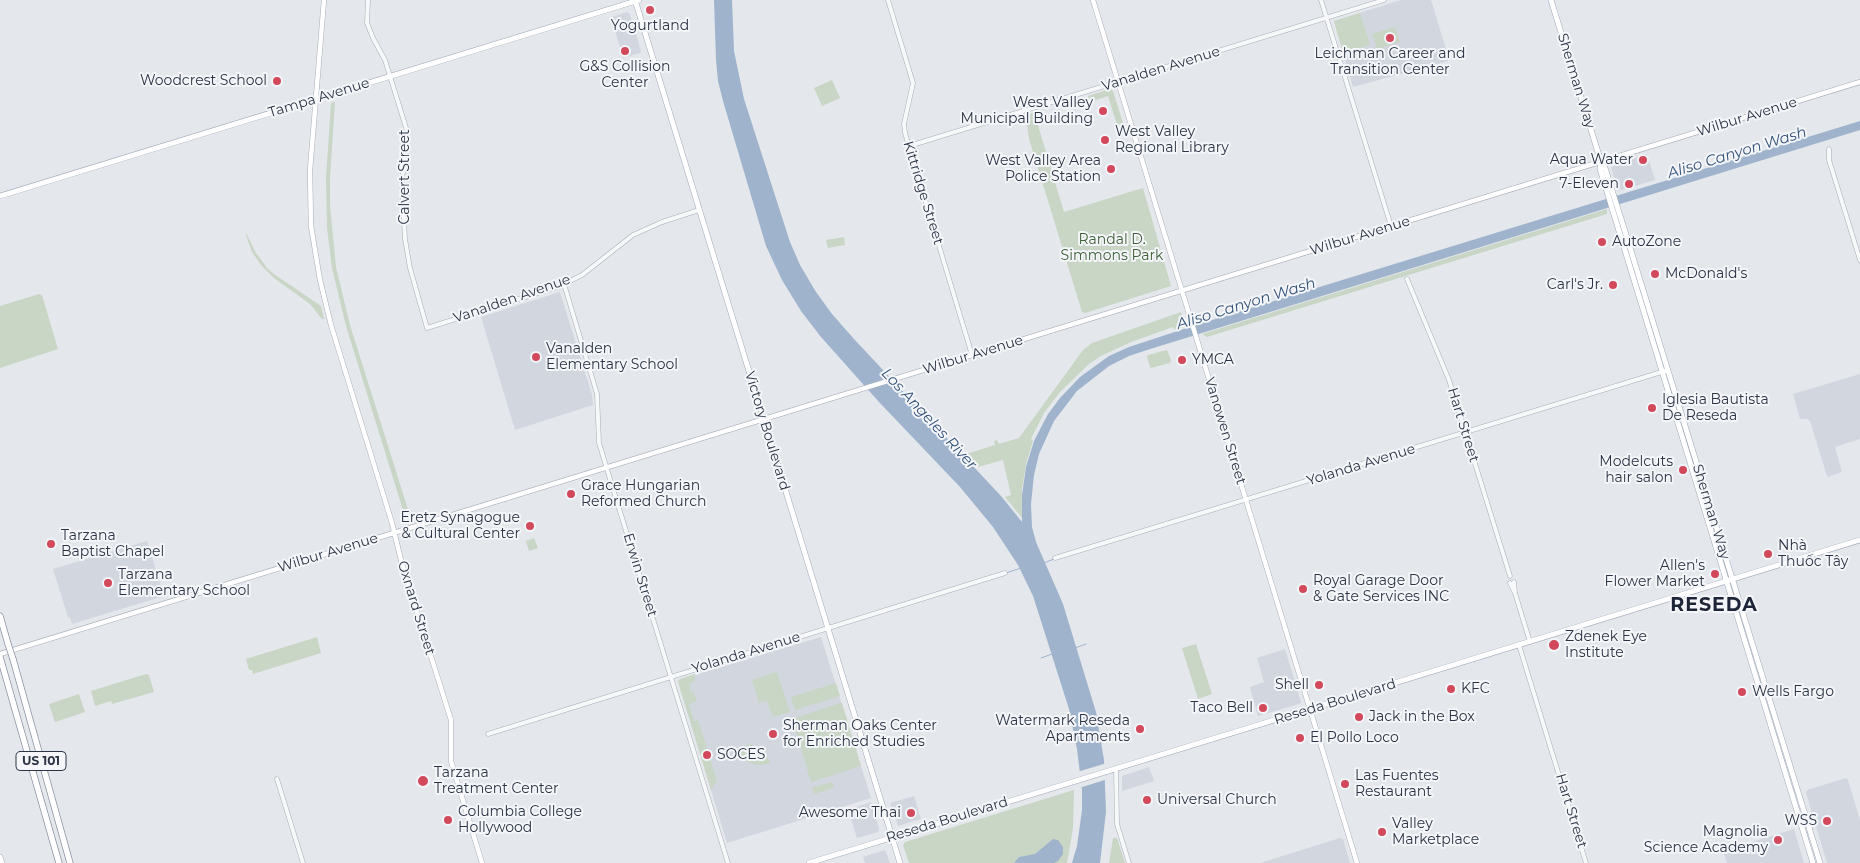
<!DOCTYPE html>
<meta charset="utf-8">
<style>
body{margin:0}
canvas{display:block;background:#e4e7ec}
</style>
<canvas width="1860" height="863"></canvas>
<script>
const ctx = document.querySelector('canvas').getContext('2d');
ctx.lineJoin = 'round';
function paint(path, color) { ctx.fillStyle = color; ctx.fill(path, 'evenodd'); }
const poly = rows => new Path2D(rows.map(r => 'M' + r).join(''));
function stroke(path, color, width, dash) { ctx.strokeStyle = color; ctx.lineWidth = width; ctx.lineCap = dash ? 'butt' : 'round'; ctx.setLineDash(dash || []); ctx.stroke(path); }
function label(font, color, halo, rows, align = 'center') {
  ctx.font = font + ' Montserrat,sans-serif'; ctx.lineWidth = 4; ctx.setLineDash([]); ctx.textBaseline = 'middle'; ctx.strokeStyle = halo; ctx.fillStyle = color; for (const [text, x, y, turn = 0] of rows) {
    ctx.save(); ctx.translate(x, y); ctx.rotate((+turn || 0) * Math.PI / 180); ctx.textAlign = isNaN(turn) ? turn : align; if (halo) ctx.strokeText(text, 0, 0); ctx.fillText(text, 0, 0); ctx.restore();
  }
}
paint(poly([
 [1401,0,1431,0,1449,59,1448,61,1353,87,1334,21],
 [627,12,630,14,641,51,640,53,623,58,611,17],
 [1647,154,1655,180,1618,191,1611,167],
 [560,292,592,395,593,405,515,430,481,317],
 [1860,374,1860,439,1835,447,1842,472,1828,477,1827,476,1810,421,1807,419,1800,419,1793,394],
 [147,541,164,596,72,624,70,617,68,617,53,569],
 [821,637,871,798,727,843,678,680],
 [1285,649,1301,702,1299,704,1258,716,1250,687,1264,682,1257,658],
 [1149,767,1154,781,1122,791,1122,776],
 [1846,778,1848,780,1860,820,1860,863,1827,863,1806,793,1807,790],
 [914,796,921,819,898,826,890,803],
 [871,802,879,829,878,832,857,838,849,813,854,811,853,808],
 [1794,829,1804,863,1727,863,1723,851],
 [1340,838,1343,839,1350,863,1260,863],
 [885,850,890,863,865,863,863,857]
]), '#d2d6de');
paint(poly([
 [1360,13,1370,45,1343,53,1334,21],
 [1395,27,1400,42,1377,49,1372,34],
 [832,80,840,98,822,106,814,88],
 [1110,89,1113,91,1123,123,1117,125,1108,96,1091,102,1088,96],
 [335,102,330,178,330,205,336,267,350,325,411,519,406,520,346,326,332,268,327,228,326,178,331,103],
 [1034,112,1064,212,1143,188,1171,286,1085,313,1082,312,1029,139,1026,116],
 [1607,209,1607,214,1207,337,1202,334],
 [246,233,256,253,267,268,274,274,321,306,324,319,322,319,310,304,274,278,262,266,252,252,246,235],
 [844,237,845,245,828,248,826,240],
 [39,294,42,295,58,349,0,368,0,306],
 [1181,312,1186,326,1175,330,1173,327,1131,342,1101,356,1089,364,1060,392,1044,413,1031,439,1033,441,1026,464,1022,489,1022,518,1005,497,1011,495,1003,460,978,467,966,454,995,445,994,441,997,440,999,444,1019,438,1083,350,1092,343],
 [1167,350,1171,360,1170,363,1151,368,1150,367,1147,357,1148,355],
 [534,538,538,548,529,551,526,541],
 [317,637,321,653,253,674,252,670,249,670,246,659],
 [1196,644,1212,694,1198,699,1182,648],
 [777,672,790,712,773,717,767,701,759,703,752,680],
 [146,674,149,675,154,692,112,704,111,701,95,706,91,691],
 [695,674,695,680,690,684,690,692,693,691,697,701,689,704,694,721,698,720,717,781,711,790,678,682,680,679],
 [836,683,840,696,795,710,791,697],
 [79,694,85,712,55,722,49,704],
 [840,703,842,703,861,766,811,782,792,719],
 [751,744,756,750,764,748,770,764,756,765,748,762,741,758,735,749],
 [832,782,834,788,814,794,812,788],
 [1074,790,1073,828,1067,863,909,863,903,845,905,842],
 [1113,838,1117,838,1125,863,1109,863]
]), '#c9d6c5');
paint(poly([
 [714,0,732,0,734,51,744,99,790,242,800,265,816,292,832,314,854,339,1001,496,1022,522,1022,495,1026,467,1034,441,1048,414,1060,398,1080,377,1109,356,1129,347,1199,324,1860,121,1860,130,1147,350,1129,356,1109,366,1077,391,1054,421,1039,454,1034,475,1031,504,1032,527,1036,542,1063,604,1096,712,1104,760,1106,812,1100,863,1072,863,1077,846,1082,810,1082,790,1077,749,1069,709,1033,596,1018,565,993,527,960,487,879,402,821,337,801,311,782,280,766,246,723,101,718,81,716,60],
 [1053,839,1058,840,1063,847,1063,854,1058,861,1054,863,1014,863,1019,857,1035,854]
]), '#9fb4cc');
paint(poly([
 [1107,763,1108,779,1079,788,1077,772]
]), '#e4e7ec');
stroke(poly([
 [1044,563,1054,559],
 [1006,573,1021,568],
 [1075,648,1086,644],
 [1041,658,1052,654]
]), '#9fb4cc', 1);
const tertiary = poly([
 [368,0,367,23,373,38,385,60,407,131,402,182,405,239,410,268,427,328,560,286,582,275,633,235,662,222,699,210],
 [888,0,913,83,904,124,905,133,972,355],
 [1321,0,1391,226],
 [909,146,1384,0],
 [1829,149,1829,160,1860,260],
 [1407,279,1449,380,1510,576],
 [564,284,597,394,599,443,728,863],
 [1055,558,1668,370],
 [1514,582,1515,593,1530,642],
 [1510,583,1514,591],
 [1519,645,1586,863],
 [488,734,1005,573],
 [1116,769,1117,824,1129,863],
 [277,779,303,863]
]);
const secondary = poly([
 [324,0,310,170,311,226,320,280,331,325,392,523,402,564,451,720,451,761,482,863],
 [1093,0,1357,863],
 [0,654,1860,82]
]);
const primary = poly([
 [635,0,900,863],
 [1551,0,1601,162,1605,168,1623,225,1820,863],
 [1601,162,1600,169,1813,863],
 [0,196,639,0],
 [0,857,2,863],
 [809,863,1860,540]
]);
const motorway = poly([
 [0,616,8,644],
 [0,657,59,863],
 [13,659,70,863]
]);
stroke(tertiary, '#a9aeb7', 5);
stroke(secondary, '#a9aeb7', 5.5);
stroke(primary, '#a3abb8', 6);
stroke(motorway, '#8b94a3', 7);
stroke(tertiary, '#f7f8fa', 4);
stroke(secondary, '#fff', 4.5);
stroke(primary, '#fff', 5);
stroke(motorway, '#fff', 5.5);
const motorwayBridge = poly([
 [8,644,13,659]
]);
stroke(motorwayBridge, '#8b94a3', 7, []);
stroke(motorwayBridge, '#fff', 5.5);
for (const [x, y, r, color] of [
 [650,10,5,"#d1495b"],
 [1390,38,5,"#d1495b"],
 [625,51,5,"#d1495b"],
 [277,81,5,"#d1495b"],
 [1103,111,5,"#d1495b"],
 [1105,140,5,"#d1495b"],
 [1643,160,5,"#d1495b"],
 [1111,169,5,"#d1495b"],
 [1629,184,5,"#d1495b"],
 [1602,242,5,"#d1495b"],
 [1655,274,5,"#d1495b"],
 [1613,285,5,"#d1495b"],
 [536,357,5,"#d1495b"],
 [1182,360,5,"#d1495b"],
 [1652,408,5,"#d1495b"],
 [1683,470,5,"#d1495b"],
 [571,494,5,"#d1495b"],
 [530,526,5,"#d1495b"],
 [51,544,5,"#d1495b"],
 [1768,554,5,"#d1495b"],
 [1715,574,5,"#d1495b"],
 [108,583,5,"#d1495b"],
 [1303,589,5,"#d1495b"],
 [1554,645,6,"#d1495b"],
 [1319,685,5,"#d1495b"],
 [1451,689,5,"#d1495b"],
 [1742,692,5,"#d1495b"],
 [1263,708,5,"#d1495b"],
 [1359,717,5,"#d1495b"],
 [1140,729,5,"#d1495b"],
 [773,734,5,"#d1495b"],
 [1300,738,5,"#d1495b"],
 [707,755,5,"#d1495b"],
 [423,781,6,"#d1495b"],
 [1345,784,5,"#d1495b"],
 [1147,800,5,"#d1495b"],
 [911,813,5,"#d1495b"],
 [448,820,5,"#d1495b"],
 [1827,821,5,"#d1495b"],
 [1382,832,5,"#d1495b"],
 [1778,840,5,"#d1495b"]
]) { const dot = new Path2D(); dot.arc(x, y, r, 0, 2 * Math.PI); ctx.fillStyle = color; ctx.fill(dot); stroke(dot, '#f4f6f9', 2); }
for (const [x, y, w] of [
 [41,761,50]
]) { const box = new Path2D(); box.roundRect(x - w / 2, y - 9.5, w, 19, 4); ctx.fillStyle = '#f4f6f9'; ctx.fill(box); stroke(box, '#2b3445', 1); }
label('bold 12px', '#2b3445', null, [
 ["US 101",41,761]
]);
label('14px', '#2b3445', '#f4f6f9', [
 ["Yogurtland",650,26,"center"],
 ["Leichman Career and",1390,54,"center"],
 ["Transition Center",1390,70,"center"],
 ["G&S Collision",625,67,"center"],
 ["Center",625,83,"center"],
 ["Woodcrest School",267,81,"right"],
 ["West Valley",1093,103,"right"],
 ["Municipal Building",1093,119,"right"],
 ["West Valley",1115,132],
 ["Regional Library",1115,148],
 ["Aqua Water",1633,160,"right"],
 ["West Valley Area",1101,161,"right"],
 ["Police Station",1101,177,"right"],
 ["7-Eleven",1619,184,"right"],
 ["AutoZone",1612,242],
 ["McDonald's",1665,274],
 ["Carl's Jr.",1603,285,"right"],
 ["Vanalden",546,349],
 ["Elementary School",546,365],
 ["YMCA",1192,360],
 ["Iglesia Bautista",1662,400],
 ["De Reseda",1662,416],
 ["Modelcuts",1673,462,"right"],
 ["hair salon",1673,478,"right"],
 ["Grace Hungarian",581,486],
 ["Reformed Church",581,502],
 ["Eretz Synagogue",520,518,"right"],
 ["& Cultural Center",520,534,"right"],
 ["Tarzana",61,536],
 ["Baptist Chapel",61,552],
 ["Nhà",1778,546],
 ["Thuốc Tây",1778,562],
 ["Allen's",1705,566,"right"],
 ["Flower Market",1705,582,"right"],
 ["Tarzana",118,575],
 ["Elementary School",118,591],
 ["Royal Garage Door",1313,581],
 ["& Gate Services INC",1313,597],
 ["Zdenek Eye",1565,637],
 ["Institute",1565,653],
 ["Shell",1309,685,"right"],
 ["KFC",1461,689],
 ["Wells Fargo",1752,692],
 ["Taco Bell",1253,708,"right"],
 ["Jack in the Box",1369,717],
 ["Watermark Reseda",1130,721,"right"],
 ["Apartments",1130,737,"right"],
 ["Sherman Oaks Center",783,726],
 ["for Enriched Studies",783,742],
 ["El Pollo Loco",1310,738],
 ["SOCES",717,755],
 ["Tarzana",434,773],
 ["Treatment Center",434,789],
 ["Las Fuentes",1355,776],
 ["Restaurant",1355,792],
 ["Universal Church",1157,800],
 ["Columbia College",458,812],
 ["Hollywood",458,828],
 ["Awesome Thai",901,813,"right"],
 ["WSS",1817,821,"right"],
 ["Valley",1392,824],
 ["Marketplace",1392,840],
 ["Magnolia",1768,832,"right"],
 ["Science Academy",1768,848,"right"]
], 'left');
label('14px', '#2b3445', '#f4f6f9', [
 ["Vanalden Avenue",1161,69,-17],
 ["Sherman Way",1576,81,73],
 ["Tampa Avenue",319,98,-17],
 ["Wilbur Avenue",1747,117,-17],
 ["Calvert Street",405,177,-90],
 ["Kittridge Street",923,193,73],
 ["Wilbur Avenue",1360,236,-17],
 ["Vanalden Avenue",512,299,-19],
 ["Wilbur Avenue",973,355,-17],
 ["Hart Street",1463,425,73],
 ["Victory Boulevard",767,431,73],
 ["Vanowen Street",1225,431,73],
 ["Yolanda Avenue",1361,465,-17],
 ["Sherman Way",1711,512,73],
 ["Wilbur Avenue",328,553,-17],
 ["Erwin Street",640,575,73],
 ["Oxnard Street",416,608,73],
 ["Yolanda Avenue",746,653,-17],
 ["Reseda Boulevard",1335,702,-17],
 ["Hart Street",1571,811,73],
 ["Reseda Boulevard",947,820,-17]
]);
label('14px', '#3f6138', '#f4f6f9', [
 ["Randal D.",1112,240],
 ["Simmons Park",1112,256]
]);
label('italic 15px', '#34527a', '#f4f6f9', [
 ["Aliso Canyon Wash",1737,153,-17],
 ["Aliso Canyon Wash",1246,304,-17],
 ["Los Angeles River",929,419,47]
]);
ctx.letterSpacing = '1px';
label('bold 19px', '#1d2536', '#f4f6f9', [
 ["RESEDA",1714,605]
]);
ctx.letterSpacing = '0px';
</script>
